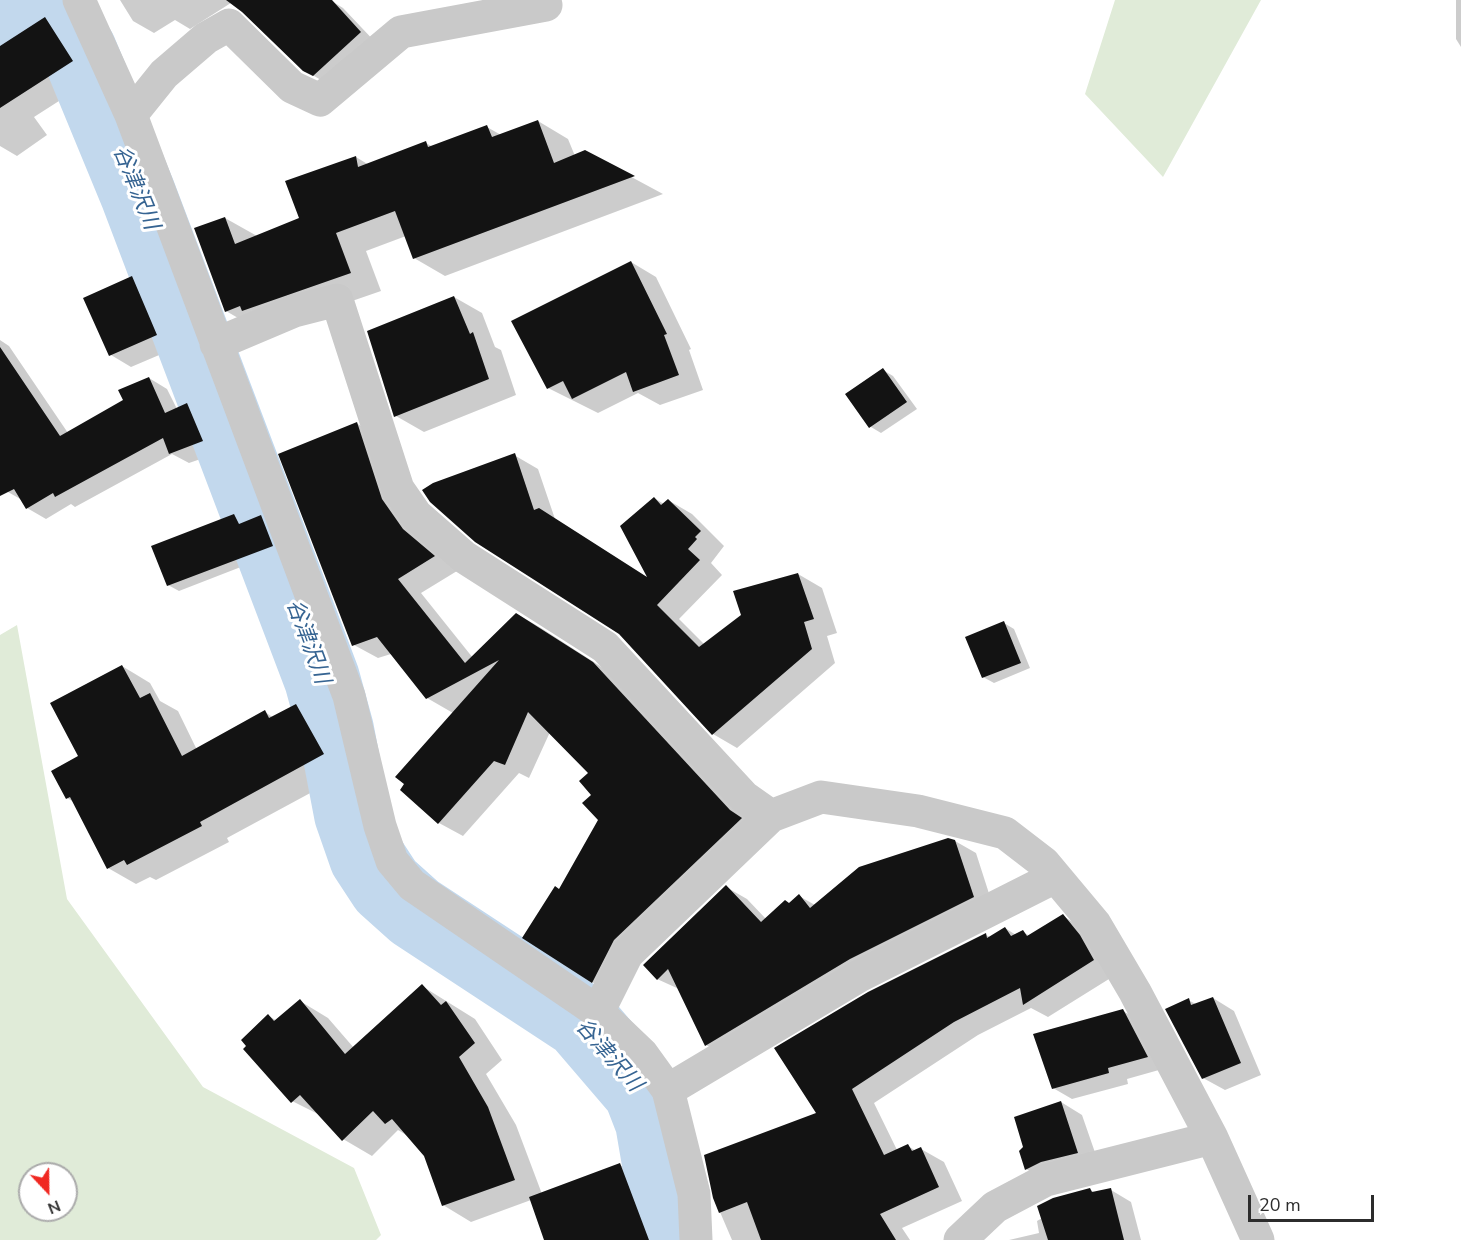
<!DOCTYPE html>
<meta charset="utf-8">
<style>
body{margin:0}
#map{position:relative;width:1461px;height:1240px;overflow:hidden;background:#fff;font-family:"Nunito Sans",sans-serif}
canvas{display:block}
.north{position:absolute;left:18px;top:1162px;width:60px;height:60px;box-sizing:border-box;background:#fff;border:2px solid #ababab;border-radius:50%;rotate:158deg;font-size:16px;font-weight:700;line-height:24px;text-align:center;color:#2c2c2c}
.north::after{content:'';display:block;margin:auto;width:21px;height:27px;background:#f02821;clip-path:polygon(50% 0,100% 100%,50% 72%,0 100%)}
.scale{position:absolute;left:1248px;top:1195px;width:126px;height:27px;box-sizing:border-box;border:3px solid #2c2c2c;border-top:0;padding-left:8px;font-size:18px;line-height:21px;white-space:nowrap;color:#2c2c2c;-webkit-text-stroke:4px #fff;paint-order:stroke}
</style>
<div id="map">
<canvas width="1461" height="1240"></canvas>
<div class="north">N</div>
<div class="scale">20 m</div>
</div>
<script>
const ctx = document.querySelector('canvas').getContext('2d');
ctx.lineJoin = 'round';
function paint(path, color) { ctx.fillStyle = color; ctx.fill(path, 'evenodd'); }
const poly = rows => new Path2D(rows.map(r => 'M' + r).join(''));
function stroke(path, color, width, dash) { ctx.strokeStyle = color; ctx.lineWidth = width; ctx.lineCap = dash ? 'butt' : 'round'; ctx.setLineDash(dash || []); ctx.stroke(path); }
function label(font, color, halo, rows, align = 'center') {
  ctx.font = font + ' "Nunito Sans","Noto Sans JP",sans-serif'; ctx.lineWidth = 6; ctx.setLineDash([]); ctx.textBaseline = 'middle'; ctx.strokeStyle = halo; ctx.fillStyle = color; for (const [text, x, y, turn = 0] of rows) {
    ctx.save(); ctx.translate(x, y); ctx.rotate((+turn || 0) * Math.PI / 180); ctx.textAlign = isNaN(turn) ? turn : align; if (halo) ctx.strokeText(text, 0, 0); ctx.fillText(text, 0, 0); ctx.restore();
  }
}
paint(poly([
 [1115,0,1261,0,1163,177,1085,94],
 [17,625,67,899,203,1087,354,1168,381,1235,376,1240,0,1240,0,635],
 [30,1174,66,1174,66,1210,30,1210]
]), '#e0ebd8');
paint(poly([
 [120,0,330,0,343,8,379,46,326,83,304,70,234,1,190,29,175,20,154,33,133,21],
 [1456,0,1461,0,1461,47,1456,39],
 [45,18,71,33,98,76,34,117,47,135,17,156,0,146,0,19,10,34,16,29,23,33],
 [538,121,568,139,575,156,585,152,663,194,445,276,414,258,406,236,366,251,381,291,274,328,257,329,226,311,225,218,257,236,301,218,287,182,356,157,369,165,426,143,433,147,487,127,501,135],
 [631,262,656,277,691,349,689,350,703,390,660,405,638,393,598,413,548,388],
 [132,278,153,290,178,347,131,367,111,355],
 [454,297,482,313,495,347,501,350,516,395,424,432,396,416],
 [0,340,9,346,68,433,125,401,149,378,167,389,177,409,187,405,205,416,221,452,189,463,172,454,75,507,71,504,46,519,27,508,22,500,8,492,0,476],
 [883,370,893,376,917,409,881,433,871,427,848,394],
 [356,423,380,437,457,571,421,593,473,658,517,614,541,628,617,677,754,825,638,954,616,995,592,982,560,891,600,820,590,773,550,732,529,778,519,773,463,836,439,823,453,713,427,698,391,654,378,658,354,645],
 [514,455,538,469,555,519,649,579,654,498,664,504,668,500,692,514,724,546,711,563,722,575,679,619,705,645,798,574,822,588,837,633,827,636,835,663,737,748,713,734,620,633,476,541],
 [234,515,245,523,261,516,271,522,282,551,179,591,168,585],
 [1004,623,1014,629,1030,668,994,683,983,677],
 [122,666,150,683,160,701,178,711,197,750,265,712,274,718,296,705,324,722,351,771,227,838,229,842,156,880,150,877,136,884,108,868,74,802,67,798,80,757],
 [955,841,976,853,994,909,727,1057,706,1045,679,989,657,979,726,887,747,899,766,919,799,896,815,905],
 [1063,916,1086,930,1117,974,1048,1017,1031,1008,978,1035,874,1103,897,1150,908,1146,916,1151,921,1149,944,1162,962,1201,902,1228,910,1240,732,1240,714,1198,819,1114,986,935,990,937,1005,928,1016,935,1023,932,1030,936],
 [422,986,475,1019,502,1060,486,1074,516,1125,542,1194,620,1165,641,1177,659,1223,613,1240,546,1240,531,1200,471,1222,443,1205,425,1155,408,1136,398,1130,372,1156,343,1139,322,1116,292,1101,269,1016,277,1021,300,1001,328,1018,354,1048],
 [1213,998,1234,1011,1261,1075,1225,1090,1203,1078,1188,1000,1196,1004],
 [1123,1011,1142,1022,1166,1068,1127,1079,1128,1084,1072,1099,1053,1088],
 [1061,1102,1082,1115,1099,1164,1048,1181,1026,1169],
 [1090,1190,1096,1193,1111,1190,1131,1202,1141,1240,1009,1240,1039,1233,1037,1221]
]), '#0003');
stroke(poly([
 [0,18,12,5,34,3,57,18,79,51,138,194,322,679,336,730,352,814,367,857,386,886,415,912,581,1021,641,1091,653,1122,664,1186,669,1240]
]), '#c2d8ed', 76);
paint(poly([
 [226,0,332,0,361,32,313,76,303,71,242,12],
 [45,17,73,61,0,108,0,46],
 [538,120,554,163,585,150,635,176,413,259,395,211,336,233,351,273,242,311,240,306,225,312,194,228,225,217,235,244,299,218,285,181,356,156,358,167,426,141,428,147,487,125,492,137],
 [631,261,667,334,664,335,679,375,633,392,626,372,572,399,563,381,547,389,511,321],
 [132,276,157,335,109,356,83,298],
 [454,296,470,334,473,332,489,379,394,417,367,331],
 [0,347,60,436,123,400,118,390,149,377,165,413,187,403,203,441,169,454,163,438,55,497,53,493,26,509,14,489,0,496],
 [883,368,907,402,869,428,845,394],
 [357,422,382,499,403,529,435,556,398,579,465,663,516,613,593,662,730,810,742,818,614,940,592,983,522,938,555,886,559,889,598,820,582,803,591,795,579,781,588,773,528,712,505,765,494,761,438,824,400,790,404,784,395,777,499,660,426,699,377,637,352,646,278,454],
 [515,453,534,510,539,508,647,577,620,526,654,497,661,505,668,499,701,531,695,537,697,539,688,549,700,560,657,605,699,647,741,615,733,591,798,573,814,619,804,622,812,649,712,735,619,634,475,542,430,502,422,490,433,483],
 [234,514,239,524,261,515,273,546,167,586,151,546],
 [1004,621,1021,663,982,678,965,637],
 [122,665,140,698,150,693,182,756,265,710,269,718,296,704,324,754,200,822,202,826,127,865,124,860,107,869,70,797,66,799,51,771,78,756,50,703],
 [948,838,955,840,974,897,850,959,705,1046,668,969,657,980,643,965,726,885,761,922,785,900,789,903,799,894,810,908,859,867],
 [1063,914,1080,935,1094,960,1023,1005,1020,988,954,1022,852,1089,884,1155,908,1144,912,1151,921,1147,939,1187,880,1214,896,1240,761,1240,747,1202,719,1213,713,1198,704,1155,816,1113,774,1048,868,992,986,933,987,938,1005,927,1011,936,1023,930,1027,936],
 [422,984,441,1005,446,1001,475,1043,459,1057,488,1107,515,1180,442,1206,424,1156,392,1119,385,1124,373,1111,342,1141,300,1095,291,1103,243,1049,246,1046,241,1040,268,1014,274,1021,300,999,345,1054],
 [1213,997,1241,1063,1202,1079,1165,1009,1189,998,1191,1005],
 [1123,1009,1148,1057,1108,1068,1109,1073,1052,1089,1033,1034],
 [1061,1101,1078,1153,1041,1162,1025,1170,1019,1151,1023,1147,1014,1117],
 [620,1163,649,1240,544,1240,529,1197],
 [1090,1188,1092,1192,1111,1188,1124,1240,1048,1240,1037,1206,1053,1198]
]), '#131313');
stroke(poly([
 [79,0,131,115,349,696,380,826,392,861,412,885,598,1012,642,1054,668,1090,694,1194,696,1240],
 [131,115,164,74,206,38,229,25,292,87,320,100,401,32,546,5],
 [216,344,294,311,337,300,398,489,416,515,464,557,605,647,744,797,771,816],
 [598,1012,627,954,771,816,821,797,918,811,1005,833,1044,863,1095,924,1135,992,1212,1138,1046,1180,995,1207,960,1240],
 [668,1090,859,976,1055,877],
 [1212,1138,1258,1240]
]), '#c9c9c9', 33);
label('italic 22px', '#366492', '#fff', [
 ["谷津沢川",135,188,68],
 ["谷津沢川",307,642,70],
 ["谷津沢川",608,1056,49]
]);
</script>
